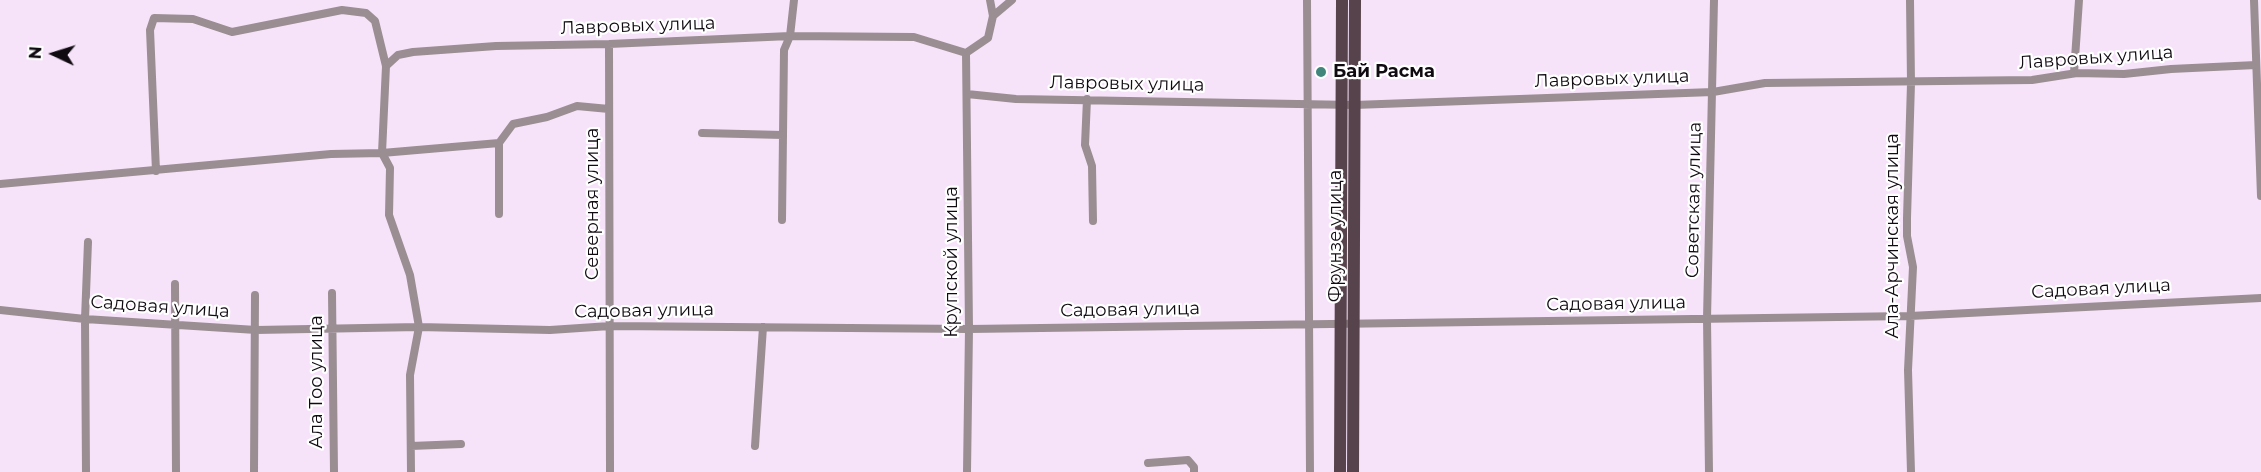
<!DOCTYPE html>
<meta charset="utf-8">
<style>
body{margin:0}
#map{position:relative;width:2261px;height:472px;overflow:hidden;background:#f6e3f9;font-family:Montserrat,sans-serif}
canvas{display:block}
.north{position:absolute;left:24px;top:24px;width:60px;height:60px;-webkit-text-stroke:4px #fff;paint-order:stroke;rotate:274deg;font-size:16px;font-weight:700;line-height:24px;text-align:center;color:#100a11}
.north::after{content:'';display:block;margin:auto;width:21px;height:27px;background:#100a11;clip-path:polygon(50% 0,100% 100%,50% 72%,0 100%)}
</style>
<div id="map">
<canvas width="2261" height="472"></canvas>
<div class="north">N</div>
</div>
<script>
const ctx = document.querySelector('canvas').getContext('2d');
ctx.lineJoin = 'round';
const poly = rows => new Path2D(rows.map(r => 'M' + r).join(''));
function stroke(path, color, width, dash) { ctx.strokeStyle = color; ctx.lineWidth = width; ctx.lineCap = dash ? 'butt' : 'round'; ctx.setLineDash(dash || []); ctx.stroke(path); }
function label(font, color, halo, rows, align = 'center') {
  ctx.font = font + ' Montserrat,sans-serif'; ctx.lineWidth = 4.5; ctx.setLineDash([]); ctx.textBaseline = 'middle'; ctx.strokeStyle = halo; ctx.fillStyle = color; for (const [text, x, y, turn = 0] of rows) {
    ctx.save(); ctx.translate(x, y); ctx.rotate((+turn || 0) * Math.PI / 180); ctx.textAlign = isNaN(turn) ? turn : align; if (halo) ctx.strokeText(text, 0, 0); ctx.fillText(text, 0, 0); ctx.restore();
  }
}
stroke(poly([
 [990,0,993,16],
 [1307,0,1310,472],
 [1910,0,1911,83,1907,218,1907,236,1913,267,1908,370,1911,472],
 [2254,0,2261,196],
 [609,44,610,472],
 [966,53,969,329,967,472],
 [966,53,988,38,993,16,1012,0],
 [386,66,398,55,413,52,496,46,609,44,790,36,914,37,966,53],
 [2074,73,2079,0],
 [967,94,1016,99,1354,105,1713,92,1765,83,2032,80,2077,73,2124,74,2171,69,2256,65],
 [1087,99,1085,145,1092,166,1093,221],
 [702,133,783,135],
 [499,143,499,214],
 [156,171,150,30,154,18,193,19,232,32,342,10,366,13,375,21,386,66,382,153,390,168,389,215,410,275,419,327,410,375,411,472],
 [0,184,331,154,382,153,499,143,513,124,547,117,577,106,609,109],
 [782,220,784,50,790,36,794,0],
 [175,284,176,472],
 [332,293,334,472],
 [0,310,85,319,256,330,419,327,550,330,610,326,969,329,1910,316,2261,298],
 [411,446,461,444],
 [755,446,763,327],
 [1148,463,1188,460,1194,467,1194,472],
 [86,472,85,319,88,242],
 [254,472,255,295],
 [1709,472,1707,319,1714,0]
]), '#9a8e92', 8);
stroke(poly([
 [1340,472,1342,0],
 [1353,472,1355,0]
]), '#57434b', 12);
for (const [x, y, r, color] of [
 [1321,72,6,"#41867c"]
]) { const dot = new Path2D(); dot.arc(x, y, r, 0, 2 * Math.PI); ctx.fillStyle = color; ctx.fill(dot); stroke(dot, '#fff', 2); }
label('18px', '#100a11', '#fff', [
 ["Лавровых улица",638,26,-2],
 ["Лавровых улица",2096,58,-4],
 ["Лавровых улица",1612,79,-2],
 ["Лавровых улица",1127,84,1],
 ["Советская улица",1694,200,-89],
 ["Северная улица",593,204,-90],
 ["Фрунзе улица",1336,236,-90],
 ["Ала-Арчинская улица",1893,236,-90],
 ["Крупской улица",952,262,-90],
 ["Садовая улица",2101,289,-3],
 ["Садовая улица",1616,304,-1],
 ["Садовая улица",160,307,4],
 ["Садовая улица",1130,310,-1],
 ["Садовая улица",644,311,-1],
 ["Ала Тоо улица",317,382,-90]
]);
label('bold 18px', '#100a11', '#fff', [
 ["Бай Расма",1333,72]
], 'left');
</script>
